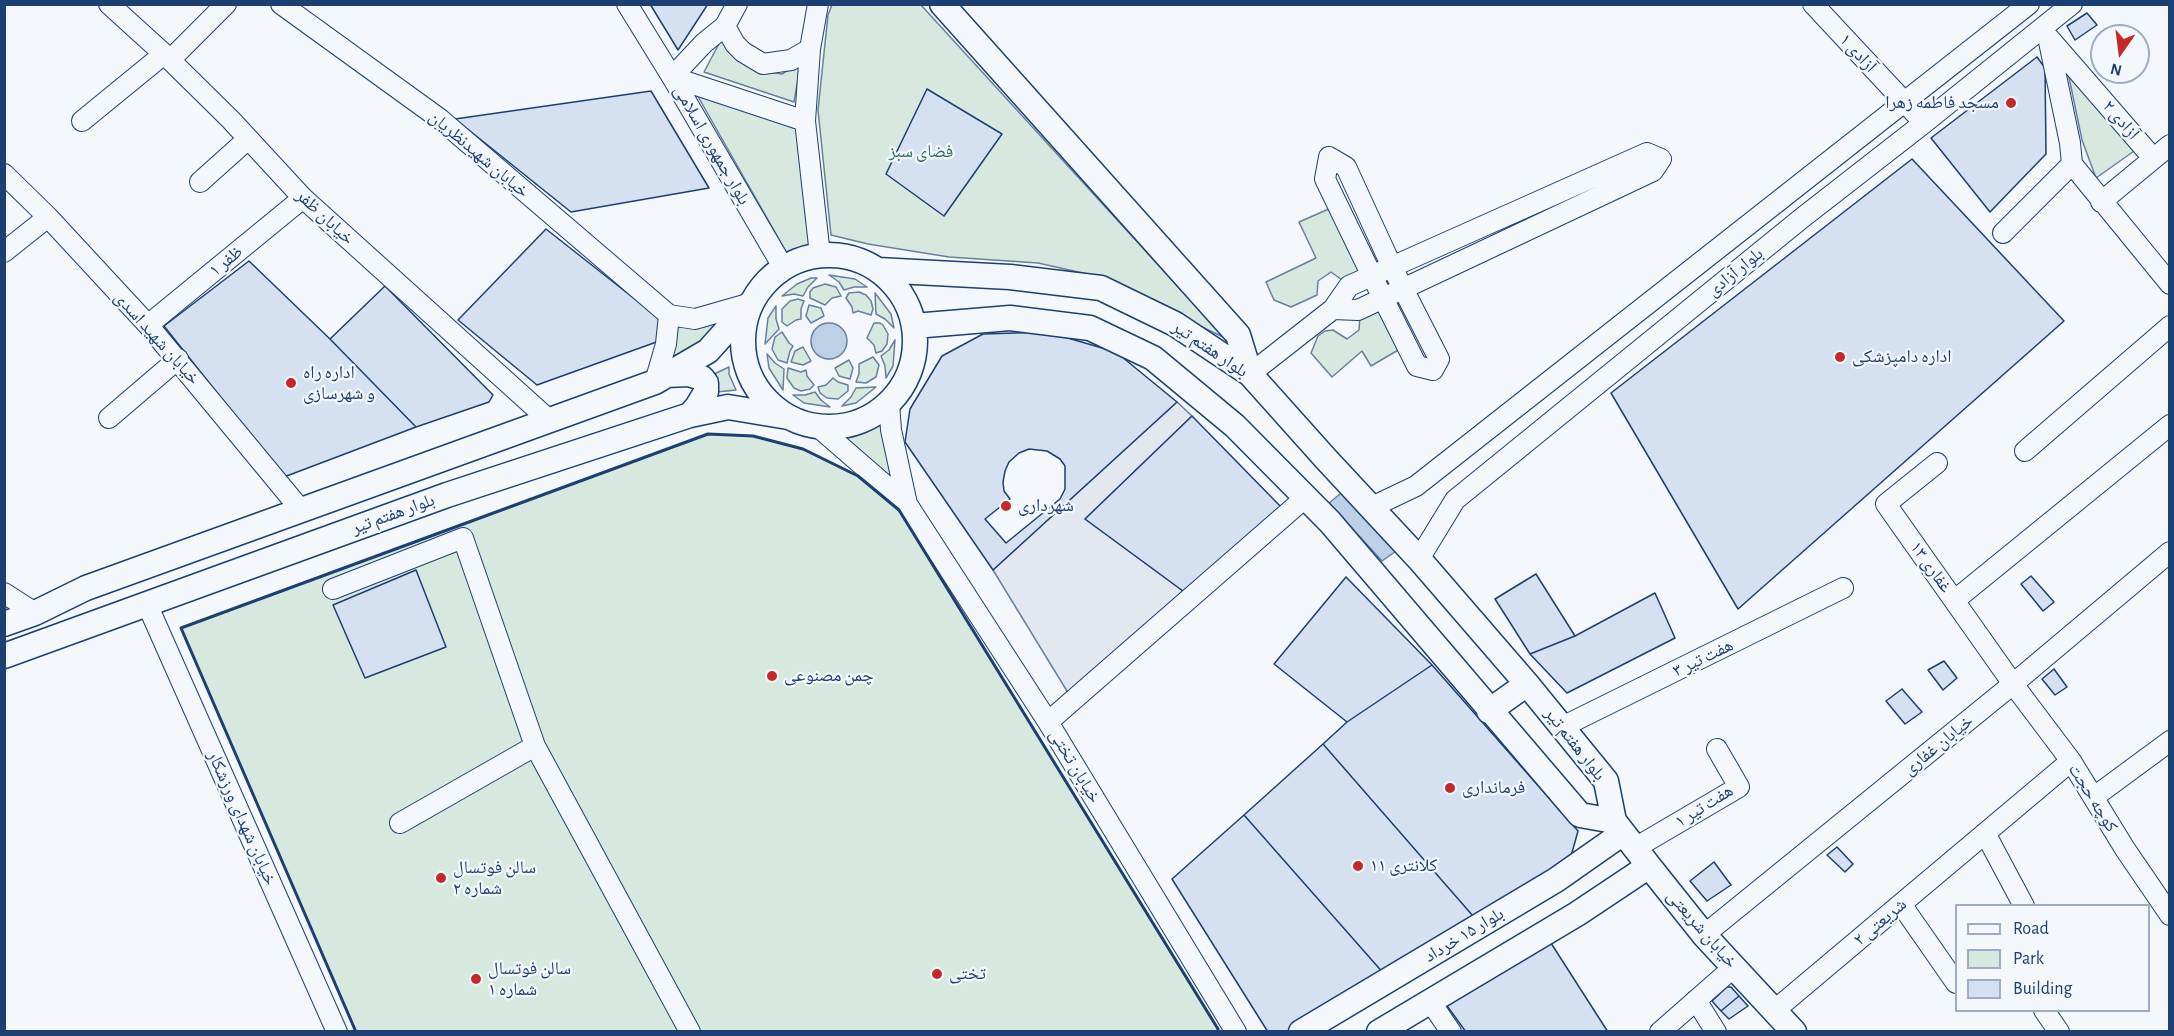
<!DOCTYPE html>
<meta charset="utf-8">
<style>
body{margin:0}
#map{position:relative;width:2174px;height:1036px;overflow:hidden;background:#f4f7fb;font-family:"Alegreya Sans",sans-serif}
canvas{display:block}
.frame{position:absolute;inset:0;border:6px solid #1d3f73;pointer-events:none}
.legend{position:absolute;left:1955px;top:904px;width:195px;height:108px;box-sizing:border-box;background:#f4f7fb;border:2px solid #9eadc5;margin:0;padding:8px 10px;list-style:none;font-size:18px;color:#1d3f73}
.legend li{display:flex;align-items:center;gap:12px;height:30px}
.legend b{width:30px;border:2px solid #9eadc5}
.north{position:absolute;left:2090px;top:24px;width:60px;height:60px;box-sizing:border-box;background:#f4f7fb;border:2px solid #9eadc5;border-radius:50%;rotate:194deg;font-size:16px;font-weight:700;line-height:24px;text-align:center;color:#1d3f73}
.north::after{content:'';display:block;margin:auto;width:21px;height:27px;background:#c62828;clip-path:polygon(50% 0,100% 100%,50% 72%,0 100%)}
</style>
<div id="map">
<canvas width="2174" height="1036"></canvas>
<div class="frame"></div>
<ul class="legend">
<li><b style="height:8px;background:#f4f7fb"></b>Road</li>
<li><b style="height:16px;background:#d7e8df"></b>Park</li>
<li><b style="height:16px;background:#d5e0f0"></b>Building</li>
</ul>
<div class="north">N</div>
</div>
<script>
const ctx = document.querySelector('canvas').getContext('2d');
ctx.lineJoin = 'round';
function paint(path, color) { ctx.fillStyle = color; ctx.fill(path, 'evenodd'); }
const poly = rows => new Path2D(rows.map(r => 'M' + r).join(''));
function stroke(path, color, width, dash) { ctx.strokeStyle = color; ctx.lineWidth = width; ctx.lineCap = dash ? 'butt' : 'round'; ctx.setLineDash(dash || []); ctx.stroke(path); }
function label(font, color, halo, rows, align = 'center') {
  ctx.font = font + ' "Alegreya Sans","Noto Naskh Arabic",sans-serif'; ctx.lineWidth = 4.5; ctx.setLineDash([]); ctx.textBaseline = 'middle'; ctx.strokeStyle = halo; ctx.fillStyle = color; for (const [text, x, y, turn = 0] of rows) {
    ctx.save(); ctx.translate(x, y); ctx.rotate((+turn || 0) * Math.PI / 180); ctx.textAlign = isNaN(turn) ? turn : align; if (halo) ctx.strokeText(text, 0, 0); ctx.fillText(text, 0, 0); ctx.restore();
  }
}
const green = poly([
 [832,5,921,5,1225,338,1096,276,1038,263,949,257,868,244,831,235,818,110,828,15,832,5],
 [721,40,732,54,763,71,782,74,801,62,794,102,704,72,721,40],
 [2066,63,2137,149,2096,178,2082,140,2066,63],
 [696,93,800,122,822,248,788,255,696,93],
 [1331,208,1362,272,1342,280,1331,272,1318,281,1317,295,1291,307,1274,300,1266,282,1316,258,1299,222,1331,208],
 [829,275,855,279,867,287,854,287,844,290,839,282,829,275],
 [811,278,817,278,808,287,803,296,794,294,782,296,797,284,811,278],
 [825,284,836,287,841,296,832,298,825,305,810,298,810,292,813,288,825,284],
 [859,292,866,295,871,301,873,309,871,315,858,311,853,313,852,307,846,298,849,293,859,292],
 [875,293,891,314,894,328,885,319,876,314,875,293],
 [798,299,804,301,801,309,801,319,796,320,787,326,782,322,782,309,790,301,798,299],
 [809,305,821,308,824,316,811,323,806,316,809,305],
 [776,306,776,319,779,329,765,344,768,318,776,306],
 [1380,308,1400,349,1371,366,1362,351,1332,377,1311,353,1318,336,1325,331,1333,330,1347,339,1359,330,1360,317,1380,308],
 [729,314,704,344,668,369,677,327,692,327,729,314],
 [874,323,880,323,883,325,888,334,887,344,882,351,876,353,874,345,867,338,874,323],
 [782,332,789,343,793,346,790,351,787,363,778,360,772,349,775,337,782,332],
 [895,340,893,366,886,378,885,366,881,356,889,350,895,340],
 [803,347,811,361,803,365,791,362,795,351,803,347],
 [767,354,775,363,784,369,783,390,769,368,767,354],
 [873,357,879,365,876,377,866,383,856,382,859,374,859,364,873,357],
 [849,360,853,368,850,379,839,376,835,368,849,360],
 [729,367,729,374,736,390,717,392,708,377,729,367],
 [788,368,801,372,806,370,807,376,814,385,810,389,801,391,794,388,787,378,788,368],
 [833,378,838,382,848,385,848,391,838,399,827,398,820,393,818,387,826,385,833,378],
 [876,387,856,403,842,406,851,397,856,388,876,387],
 [815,392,821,400,830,407,804,403,793,395,805,395,815,392],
 [887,409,902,497,824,429,844,429,869,421,887,409],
 [708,434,753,436,803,449,858,476,899,510,1218,1029,1218,1031,356,1031,181,628,708,434]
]);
paint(green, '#d7e8df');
stroke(green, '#687fa3', 1.5);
const parking = poly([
 [1177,402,1192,416,1085,519,1183,591,1070,696,993,570,1177,402]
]);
paint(parking, '#e3e8f0');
stroke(parking, '#687fa3', 1.5);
const water = poly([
 '811 341a18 18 0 1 1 36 0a18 18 0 1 1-36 0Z',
 [1345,490,1399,549,1382,561,1329,503,1345,490]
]);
paint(water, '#bed0e5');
stroke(water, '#687fa3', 1.5);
const building = poly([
 [650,4,708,4,678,50,650,4],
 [2087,13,2097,25,2075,40,2067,26,2087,13],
 [2037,57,2045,68,2046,154,1990,212,1931,138,2037,57],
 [927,89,1002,134,944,216,886,174,927,89],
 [651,91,709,188,571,212,455,119,651,91],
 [1912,159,2064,321,1738,609,1611,393,1912,159],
 [546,229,664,322,662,340,537,385,458,320,546,229],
 [249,261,330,339,416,427,284,477,164,326,249,261],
 [385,286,493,395,489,402,416,427,330,339,385,286],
 [1047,332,1116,352,1177,402,993,570,905,442,910,409,942,356,983,334,1047,332],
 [1192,416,1283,509,1183,591,1085,519,1192,416],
 [1029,449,1047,451,1060,459,1065,466,1065,489,1060,499,1006,543,985,519,1010,499,1004,491,1003,482,1005,471,1009,462,1019,453,1029,449],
 [416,570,446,647,365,678,333,605,416,570],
 [1536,574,1575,636,1530,654,1495,599,1536,574],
 [2031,576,2054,602,2043,611,2021,584,2031,576],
 [1346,577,1432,665,1347,722,1274,664,1346,577],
 [1655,593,1675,638,1567,693,1530,654,1575,636,1655,593],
 [1944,661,1957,678,1943,690,1928,670,1944,661],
 [1432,665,1578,831,1568,867,1473,916,1323,744,1347,722,1432,665],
 [2054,669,2067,687,2055,695,2042,679,2054,669],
 [1902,689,1922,712,1905,724,1886,701,1902,689],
 [1323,744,1473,916,1385,975,1244,815,1323,744],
 [1244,815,1385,975,1288,1032,1268,1032,1172,879,1244,815],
 [1837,847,1853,864,1845,872,1827,855,1837,847],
 [1714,862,1731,885,1707,901,1690,881,1714,862],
 [1549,940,1608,1032,1466,1032,1445,1003,1549,940],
 [1727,987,1731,987,1739,996,1721,1011,1712,1001,1727,987],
 [1739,996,1748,1006,1729,1019,1721,1011,1739,996]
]);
paint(building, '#d5e0f0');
stroke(building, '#1d3f73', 1.5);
const minor = poly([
 [109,4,164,54,231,120,303,198,549,420],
 [281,4,440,119,669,315],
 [627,4,672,77,805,121],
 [737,4,725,26,704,43,672,77,783,267],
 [818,4,810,49,805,121,820,255],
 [1813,4,1924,123],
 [725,26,735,44,743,52,763,64,791,60,810,49],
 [2048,37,2070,143,2072,164,2170,284],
 [2049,38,2153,158],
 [170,60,226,4],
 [82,121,164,54],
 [1329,157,1346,167,1392,267,1439,359,1433,370,1417,366,1372,276,1325,179,1329,157],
 [4,174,48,217,148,325,301,510],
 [200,182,248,139],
 [2101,202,2170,145],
 [2003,233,2072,164],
 [4,252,48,217],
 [148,325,303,198],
 [1250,374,1333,309,1349,286,1647,153,1661,159,1653,171,1358,310,1333,309],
 [655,382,666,344,669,315,695,319,751,303],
 [889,403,891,430,907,504],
 [109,418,178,359],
 [817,426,907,504,1048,722,1236,1032],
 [2025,451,2170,326],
 [1937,463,1886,504,2013,684,2071,761,2125,849,2170,915],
 [1372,507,1416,486,2029,4],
 [1419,559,1455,500,1802,218,1924,123,2072,4],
 [333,589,463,538,535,746,690,1032],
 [4,593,35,613],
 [1955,600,2170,425],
 [147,604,337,1032],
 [1048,722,1306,497],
 [1562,727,1843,588],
 [2094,797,2170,741],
 [400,823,535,746],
 [1985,833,2024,906],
 [1635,848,1739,787,1717,749],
 [1901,904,1956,983],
 [1704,935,2013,684,2170,552],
 [1696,1000,1716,1032],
 [1430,1001,1451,1032],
 [1775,1010,2071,761],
 [2044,1010,2059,1032],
 [1660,1032,1734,967]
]);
const major = poly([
 [942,4,1238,335,1250,374],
 '743 341a86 86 0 1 1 172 0a86 86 0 1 1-172 0Z',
 [878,270,1010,277,1101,288,1175,324,1250,374,1326,459,1419,559,1527,684,1606,781,1614,821,1649,866,1704,935,1794,1032],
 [914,326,1010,318,1090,328,1153,358,1235,426,1330,522,1580,815,1614,821],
 [666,375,689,374,702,378,706,383,706,392,697,407,690,415],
 [4,624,35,613,86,588,655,382,708,351,751,303],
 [4,656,447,495,690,415,728,407,788,417],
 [1489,711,1527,684],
 [1301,1032,1556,880,1623,833],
 [1379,1032,1577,914,1649,866]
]);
stroke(minor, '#1d3f73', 22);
stroke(major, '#1d3f73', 27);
stroke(minor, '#f4f7fb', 20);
stroke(major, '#f4f7fb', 24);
stroke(poly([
 [356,1032,181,628,708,434,753,436,803,449,858,476,899,510,1218,1029,1218,1032]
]), '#1d3f73', 3);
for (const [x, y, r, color] of [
 [2011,103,6,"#c62828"],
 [1840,357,6,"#c62828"],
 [291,383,6,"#c62828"],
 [1006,506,6,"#c62828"],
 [772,676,6,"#c62828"],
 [1450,788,6,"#c62828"],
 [1358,866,6,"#c62828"],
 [441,878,6,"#c62828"],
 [937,974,6,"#c62828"],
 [476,979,6,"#c62828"]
]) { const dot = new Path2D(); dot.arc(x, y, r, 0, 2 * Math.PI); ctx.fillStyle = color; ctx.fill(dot); stroke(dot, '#f4f7fb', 2); }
label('18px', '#1d3f73', '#f4f7fb', [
 ["آزادی ۱",1858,53,47],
 ["آزادی ۲",2121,120,49],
 ["بلوار جمهوری اسلامی",712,145,60],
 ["خیابان شهیدنظریان",479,154,40],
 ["خیابان ظفر",325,217,43],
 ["ظفر ۱",226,261,-39],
 ["بلوار آزادی",1735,272,-39],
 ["خیابان شهید اسدی",157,338,48],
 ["بلوار هفتم تیر",1210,349,34],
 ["بلوار هفتم تیر",393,514,-20],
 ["غفاری ۱۳",1931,567,54],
 ["هفت تیر ۳",1703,658,-26],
 ["بلوار هفتم تیر",1575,744,52],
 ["خیابان غفاری",1938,745,-39],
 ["خیابان تختی",1075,766,59],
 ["کوچه حجت",2093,798,58],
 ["هفت تیر ۱",1704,806,-32],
 ["خیابان شهدای ورزشکار",242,818,66],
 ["شریعتی ۲",1880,922,-40],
 ["خیابان شریعتی",1702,929,49],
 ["بلوار ۱۵ خرداد",1464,935,-31]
]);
label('18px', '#1d3f73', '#f4f7fb', [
 ["مسجد فاطمه زهرا",1999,103,"right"],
 ["اداره دامپزشکی",1852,357],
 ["اداره راه",303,373],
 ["و شهرسازی",303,394],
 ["شهرداری",1018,506],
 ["چمن مصنوعی",784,676],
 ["فرمانداری",1462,788],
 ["کلانتری ۱۱",1370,866],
 ["سالن فوتسال",453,868],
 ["شماره ۲",453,889],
 ["سالن فوتسال",488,969],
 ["شماره ۱",488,990],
 ["تختی",949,974]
], 'left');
label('18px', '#2c6c60', '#f4f7fb', [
 ["فضای سبز",921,152]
]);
</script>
